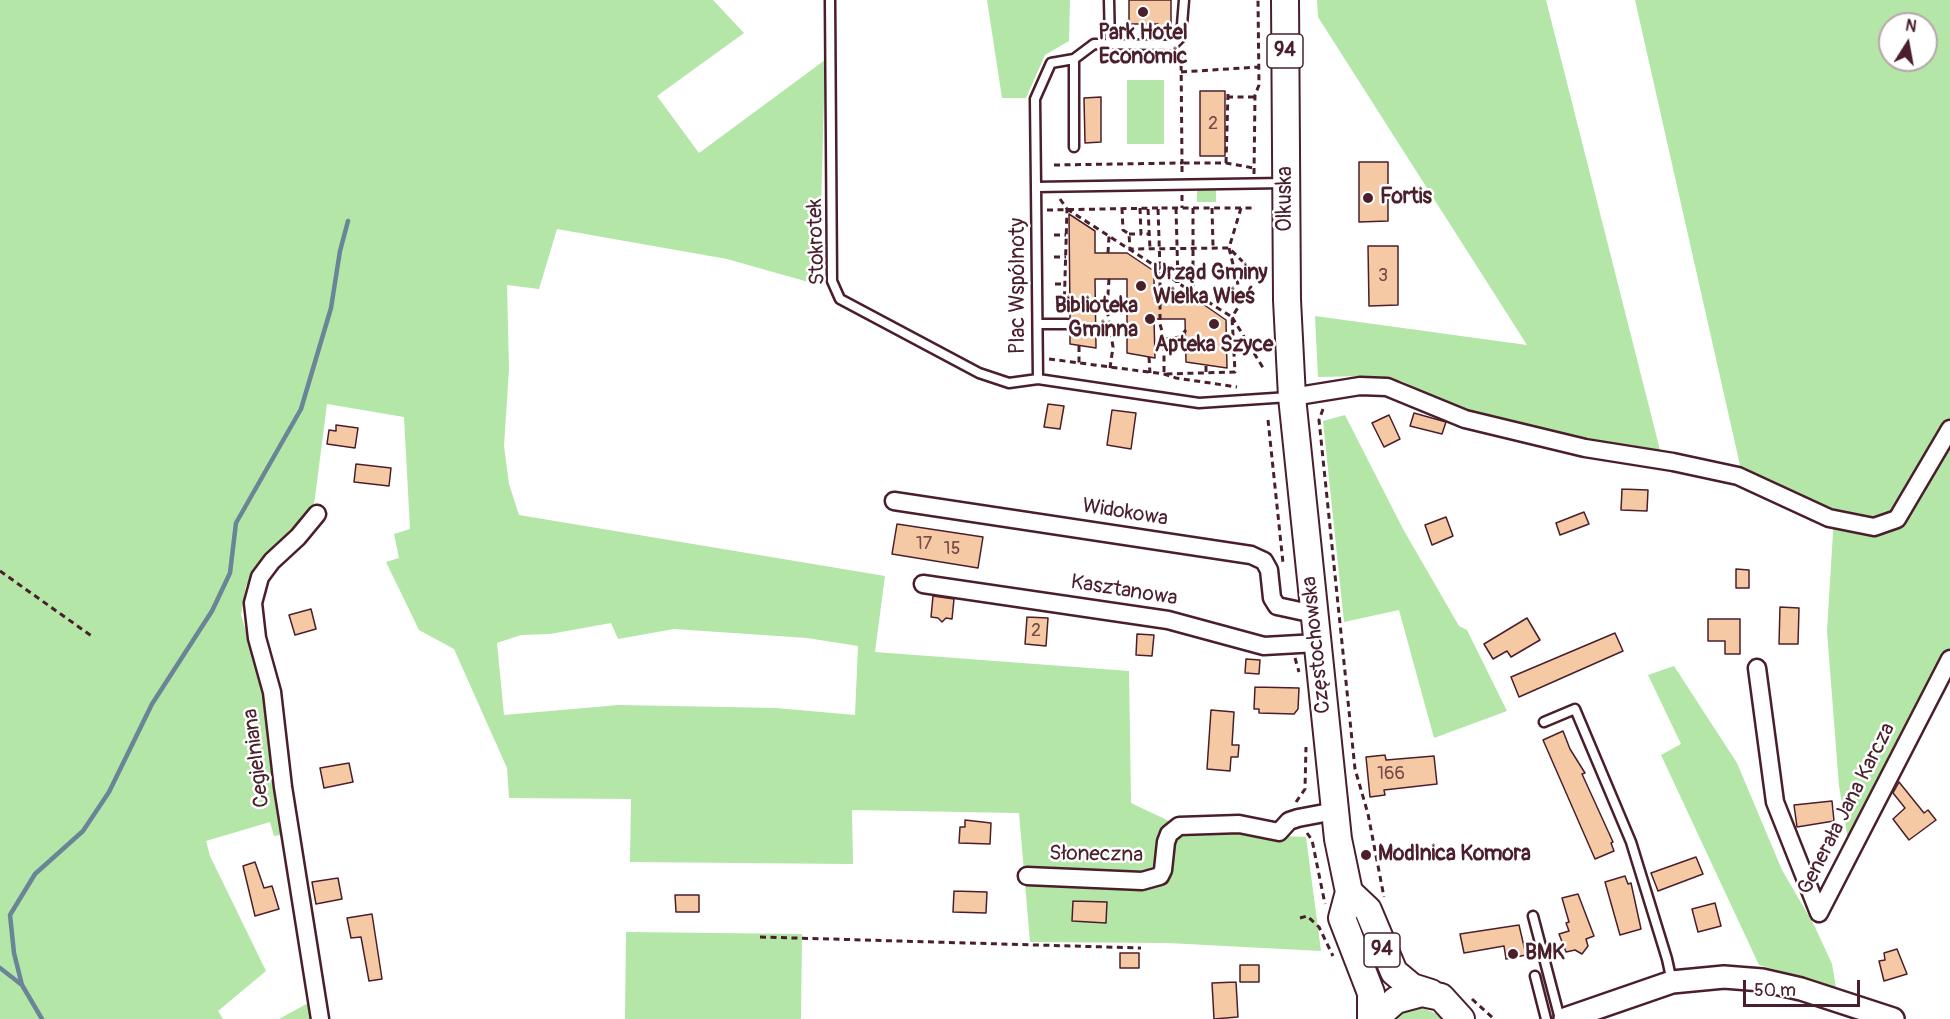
<!DOCTYPE html>
<meta charset="utf-8">
<style>
body{margin:0}
#map{position:relative;width:1950px;height:1019px;overflow:hidden;background:#fff;font-family:Pangolin,sans-serif}
canvas{display:block}
.north{position:absolute;left:1878px;top:12px;width:60px;height:60px;box-sizing:border-box;background:#fff;border:2px solid #b7a5aa;border-radius:50%;rotate:11deg;font-size:16px;font-weight:700;line-height:24px;text-align:center;color:#4a1f2b}
.north::after{content:'';display:block;margin:auto;width:21px;height:27px;background:#4a1f2b;clip-path:polygon(50% 0,100% 100%,50% 72%,0 100%)}
.scale{position:absolute;left:1743px;top:980px;width:117px;height:27px;box-sizing:border-box;border:3px solid #4a1f2b;border-top:0;padding-left:8px;font-size:18px;line-height:21px;white-space:nowrap;color:#4a1f2b;-webkit-text-stroke:4px #fff;paint-order:stroke}
</style>
<div id="map">
<canvas width="1950" height="1019"></canvas>
<div class="north">N</div>
<div class="scale">50 m</div>
</div>
<script>
const ctx = document.querySelector('canvas').getContext('2d');
ctx.lineJoin = 'round';
function paint(path, color) { ctx.fillStyle = color; ctx.fill(path, 'evenodd'); }
const poly = rows => new Path2D(rows.map(r => 'M' + r).join(''));
function stroke(path, color, width, dash) { ctx.strokeStyle = color; ctx.lineWidth = width; ctx.lineCap = dash ? 'butt' : 'round'; ctx.setLineDash(dash || []); ctx.stroke(path); }
function label(font, color, halo, rows, align = 'center') {
  ctx.font = font + ' Pangolin,sans-serif'; ctx.lineWidth = 5; ctx.setLineDash([]); ctx.textBaseline = 'middle'; ctx.strokeStyle = halo; ctx.fillStyle = color; for (const [text, x, y, turn = 0] of rows) {
    ctx.save(); ctx.translate(x, y); ctx.rotate((+turn || 0) * Math.PI / 180); ctx.textAlign = isNaN(turn) ? turn : align; if (halo) ctx.strokeText(text, 0, 0); ctx.fillText(text, 0, 0); ctx.restore();
  }
}
paint(poly([
 [0,0,713,0,744,33,657,96,699,153,825,60,819,285,727,259,557,229,539,289,507,285,509,369,504,446,509,484,519,515,885,576,875,652,1129,671,1131,803,1192,832,1306,837,1321,951,1168,943,1030,942,1019,813,852,810,853,864,630,862,631,799,509,798,507,768,454,649,419,630,386,562,399,558,394,534,410,529,404,417,327,404,314,505,270,551,246,586,241,615,265,696,281,835,274,836,270,822,206,841,210,856,266,971,218,1011,223,1019,0,1019],
 [611,623,618,639,674,629,807,638,858,646,855,715,776,708,619,705,504,715,497,643,521,635,550,634],
 [987,0,1070,0,1069,41,1045,55,1026,98,1002,98],
 [1317,0,1546,0,1662,458,1505,423,1448,404,1402,381,1365,376,1318,377,1315,316,1527,345,1318,17],
 [1635,0,1950,0,1950,665,1851,858,1839,786,1827,631,1834,516,1742,474],
 [1890,24,1926,24,1926,60,1890,60],
 [1127,80,1164,80,1164,144,1127,144],
 [1197,190,1216,190,1216,202,1197,202],
 [1345,415,1403,529,1459,626,1467,630,1507,711,1434,738,1399,610,1344,622,1323,421],
 [1674,666,1737,763,1782,870,1814,925,1832,964,1836,987,1759,965,1661,755,1681,744,1648,675],
 [626,932,802,934,801,1019,625,1019],
 [310,1002,312,1019,279,1019],
 [1420,1007,1435,1013,1442,1019,1390,1019,1398,1010]
]), '#b3e6a7');
stroke(poly([
 [0,968,22,985,42,1019],
 [22,985,14,953,10,915,35,874,83,831,109,792,152,704,212,611,230,573,236,523,301,409,331,308,340,251,348,221]
]), '#6a8498', 4.5);
const building = poly([
 [1129,0,1171,0,1171,27,1158,27,1158,24,1129,24,1129,0],
 [1200,91,1225,91,1225,156,1200,156,1200,91],
 [1101,97,1101,142,1085,143,1084,98,1101,97],
 [1359,162,1388,162,1388,221,1359,222,1359,162],
 [1069,214,1095,231,1095,253,1127,253,1154,271,1154,293,1187,293,1226,320,1227,368,1186,362,1185,319,1154,319,1155,358,1127,353,1127,279,1095,279,1096,348,1070,344,1070,330,1073,323,1070,318,1069,214],
 [1368,246,1398,246,1398,305,1369,306,1368,246],
 [1048,404,1064,406,1060,429,1044,427,1048,404],
 [1112,410,1136,413,1131,449,1107,445,1112,410],
 [1414,413,1446,422,1442,434,1410,426,1414,413],
 [1389,415,1400,439,1384,447,1372,423,1389,415],
 [336,425,358,428,355,448,327,444,329,430,336,431,336,425],
 [356,464,391,468,389,486,354,482,356,464],
 [1622,489,1648,490,1647,511,1621,510,1622,489],
 [1584,512,1589,524,1560,535,1556,523,1584,512],
 [1446,517,1453,536,1432,545,1425,525,1446,517],
 [897,524,983,537,978,568,892,554,897,524],
 [1736,569,1749,570,1749,588,1736,588,1736,569],
 [933,596,954,599,952,619,946,618,942,622,938,618,931,617,933,596],
 [1780,607,1799,608,1798,644,1779,644,1780,607],
 [311,609,316,629,295,635,289,615,311,609],
 [1027,617,1048,618,1046,646,1025,644,1027,617],
 [1527,618,1540,640,1511,657,1507,651,1493,659,1484,644,1527,618],
 [1708,619,1740,619,1740,654,1725,654,1725,641,1708,641,1708,619],
 [1615,633,1623,651,1519,697,1511,677,1615,633],
 [1137,634,1154,635,1152,656,1136,655,1137,634],
 [1246,659,1260,660,1259,674,1245,673,1246,659],
 [1255,687,1299,688,1298,709,1294,714,1259,713,1259,709,1254,709,1255,687],
 [1211,710,1234,712,1232,745,1239,745,1238,757,1231,757,1230,771,1207,769,1211,710],
 [1563,731,1570,749,1585,773,1582,774,1613,842,1611,843,1614,851,1595,859,1543,740,1563,731],
 [1385,755,1386,760,1434,756,1437,784,1384,790,1385,795,1370,797,1366,757,1385,755],
 [349,763,353,782,324,788,320,768,349,763],
 [1899,782,1924,813,1928,810,1936,820,1909,840,1893,819,1905,808,1893,793,1899,782],
 [1832,801,1834,821,1797,827,1794,805,1832,801],
 [965,820,991,823,990,844,959,843,960,827,965,827,965,820],
 [1696,857,1703,874,1658,891,1651,873,1696,857],
 [255,862,264,888,272,886,279,909,255,916,243,866,255,862],
 [1625,876,1628,884,1631,883,1641,929,1620,935,1605,882,1625,876],
 [338,878,342,899,316,904,312,882,338,878],
 [954,891,987,892,986,913,953,912,954,891],
 [1578,894,1594,936,1586,939,1588,946,1582,954,1575,950,1566,952,1559,934,1569,931,1566,923,1569,922,1562,898,1578,894],
 [675,895,699,895,699,912,676,912,675,895],
 [1073,901,1107,902,1106,923,1072,921,1073,901],
 [1715,903,1721,926,1698,932,1692,909,1715,903],
 [372,914,382,979,369,981,361,937,351,938,347,918,372,914],
 [1519,925,1526,955,1506,959,1504,946,1464,953,1460,934,1519,925],
 [1897,949,1907,974,1884,981,1879,961,1885,960,1884,953,1897,949],
 [1120,953,1139,953,1139,968,1120,968,1120,953],
 [1240,965,1259,965,1259,982,1240,982,1240,965],
 [1236,982,1238,1017,1214,1019,1212,983,1236,982]
]);
paint(building, '#f6c9a5');
stroke(building, '#4a1f2b', 1.5);
const service = poly([
 [830,0,832,281,840,299,979,373,1009,383,1038,379,1199,403,1289,397],
 [1109,0,1110,45],
 [1074,59,1074,147],
 [1036,187,1035,99,1051,63,1074,59,1094,44,1173,45,1181,37,1184,0],
 [1038,324,1067,324],
 [1038,379,1036,187,1283,183],
 [1544,722,1575,709,1631,842,1667,959,1672,982],
 [1533,916,1560,1019],
 [1535,976,1546,1019]
]);
const minor = poly([
 [1292,397,1360,386,1387,387,1465,419,1585,448,1673,462,1738,476,1829,518,1874,527,1897,519,1950,429],
 [894,501,1251,555,1264,561,1269,570,1272,598,1277,606,1314,614],
 [317,514,298,537,272,561,260,577,253,603,257,638,272,692,283,787,320,1019],
 [923,584,1168,620,1264,646,1317,643],
 [1757,668,1775,802,1819,913],
 [1027,876,1142,881,1160,876,1163,870,1166,842,1169,834,1179,826,1239,824,1279,832,1289,821,1298,818,1335,811],
 [1819,913,1950,659]
]);
const tertiary = poly([
 [1565,1019,1672,982,1724,977,1762,980,1801,989,1893,1019]
]);
const primary = poly([
 [1285,0,1287,300,1292,397,1338,839,1349,892,1342,918,1371,993,1371,1019],
 [1349,892,1368,910,1394,972,1412,987,1431,993],
 [1374,1019,1396,1000,1422,993,1441,997,1461,1019]
]);
stroke(service, '#4a1f2b', 13);
stroke(minor, '#4a1f2b', 21);
stroke(tertiary, '#4a1f2b', 26);
stroke(primary, '#4a1f2b', 30);
stroke(poly([
 [1181,72,1258,67],
 [1227,97,1255,97],
 [1226,163,1228,93],
 [1054,165,1182,163,1181,54],
 [1182,172,1182,163,1226,163,1254,168],
 [1254,174,1255,95,1259,85,1258,0],
 [1182,195,1182,208],
 [1060,199,1067,209,1064,313],
 [1122,208,1123,230,1129,234,1130,249,1229,248,1255,274],
 [1140,208,1141,234,1149,234],
 [1176,208,1178,283],
 [1193,208,1193,293],
 [1212,208,1213,246],
 [1241,208,1229,248,1242,301,1232,317,1265,371],
 [1067,209,1160,269,1178,283,1232,317,1235,372,1164,374,1164,339,1160,324,1160,269,1158,208,1254,208],
 [1148,209,1150,249],
 [1047,210,1158,208],
 [1129,234,1141,234],
 [1054,235,1066,235],
 [1108,253,1109,236],
 [1054,257,1066,257],
 [1109,279,1107,309,1113,347,1110,368],
 [1055,284,1065,284],
 [1095,310,1107,309],
 [1180,337,1186,343],
 [1164,339,1180,337,1186,330],
 [1079,346,1079,363],
 [1149,357,1150,373],
 [1049,359,1164,374,1176,378,1237,387],
 [1206,372,1206,365],
 [1323,409,1319,420,1355,769,1368,814,1384,897],
 [1268,420,1283,563],
 [0,571,93,637],
 [1295,658,1299,672],
 [1296,802,1305,789,1306,747],
 [1307,833,1312,840,1325,904],
 [1300,918,1307,916,1319,927,1333,956],
 [760,937,1141,948],
 [1472,999,1493,1018]
]), '#4a1f2b', 3, [6, 4.5]);
stroke(service, '#fff', 8);
stroke(minor, '#fff', 16);
stroke(tertiary, '#fff', 21);
stroke(primary, '#fff', 26);
for (const [x, y, r, color] of [
 [1143,12,6,"#4a1f2b"],
 [1368,198,6,"#4a1f2b"],
 [1141,286,6,"#4a1f2b"],
 [1150,319,6,"#4a1f2b"],
 [1214,324,6,"#4a1f2b"],
 [1366,855,6,"#4a1f2b"],
 [1513,954,6,"#4a1f2b"]
]) { const dot = new Path2D(); dot.arc(x, y, r, 0, 2 * Math.PI); ctx.fillStyle = color; ctx.fill(dot); stroke(dot, '#fff', 2); }
label('18px', '#754a4a', null, [
 ["2",1213,124],
 ["3",1383,276],
 ["17",924,544],
 ["15",952,549],
 ["2",1036,631],
 ["166",1391,774]
]);
for (const [x, y, w] of [
 [1285,51,36],
 [1382,950,36]
]) { const box = new Path2D(); box.roundRect(x - w / 2, y - 17, w, 34, 4.5); ctx.fillStyle = '#fff'; ctx.fill(box); stroke(box, '#4a1f2b', 1.5); }
label('bold 20px', '#4a1f2b', null, [
 ["94",1285,51],
 ["94",1382,950]
]);
label('bold 21px', '#4a1f2b', '#fff', [
 ["Park Hotel",1143,34,"center"],
 ["Economic",1143,58,"center"],
 ["Fortis",1380,198],
 ["Urząd Gminy",1153,274],
 ["Wielka Wieś",1153,298],
 ["Biblioteka",1138,307,"right"],
 ["Gminna",1138,331,"right"],
 ["Apteka Szyce",1214,346,"center"],
 ["Modlnica Komora",1378,855],
 ["BMK",1525,954]
], 'left');
label('21px', '#4a1f2b', '#fff', [
 ["Olkuska",1286,199,-90],
 ["Stokrotek",817,242,-92],
 ["Plac Wspólnoty",1019,286,-90],
 ["Widokowa",1125,513,9],
 ["Kasztanowa",1124,591,9],
 ["Częstochowska",1317,645,-96],
 ["Cegielniana",257,758,-97],
 ["Generała Jana Karcza",1847,809,-63],
 ["Słoneczna",1096,855,1]
]);
</script>
